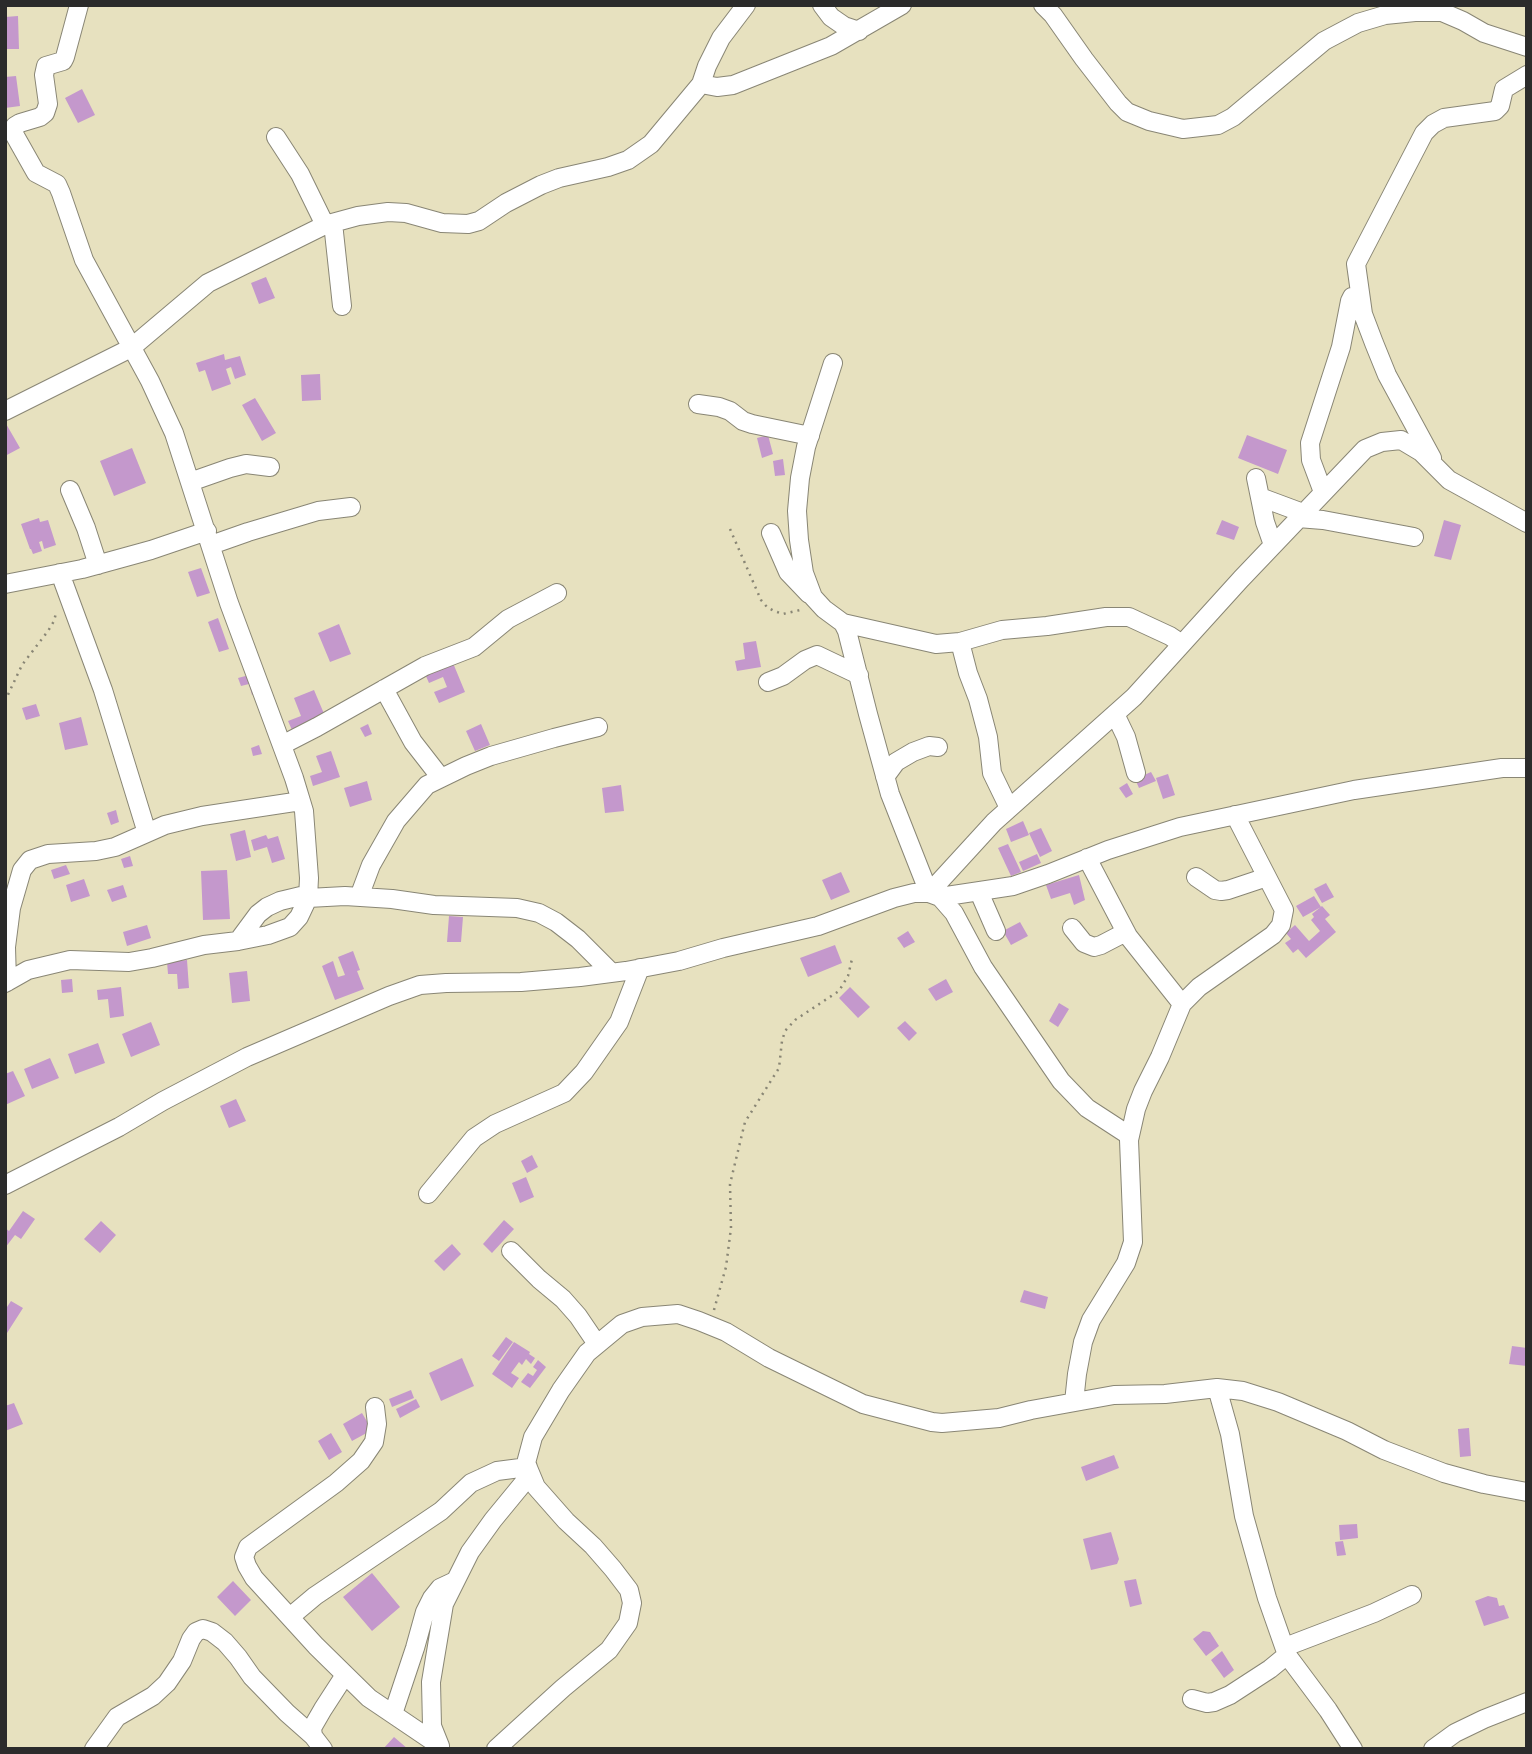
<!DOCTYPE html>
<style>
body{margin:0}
#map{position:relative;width:1532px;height:1754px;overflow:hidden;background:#e7e1bf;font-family:Mynerve,sans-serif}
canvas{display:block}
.frame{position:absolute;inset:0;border:7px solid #2b2b2b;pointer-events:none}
</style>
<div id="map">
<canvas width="1532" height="1754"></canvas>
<div class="frame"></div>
</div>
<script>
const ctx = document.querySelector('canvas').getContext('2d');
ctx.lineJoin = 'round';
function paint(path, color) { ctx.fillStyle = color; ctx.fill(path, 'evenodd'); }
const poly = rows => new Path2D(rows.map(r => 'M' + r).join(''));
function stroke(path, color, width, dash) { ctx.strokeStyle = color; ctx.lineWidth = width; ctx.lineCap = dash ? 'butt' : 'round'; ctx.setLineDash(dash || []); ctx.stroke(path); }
paint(poly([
 [18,16,19,49,5,49,5,17],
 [16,76,20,106,5,108,5,77],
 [82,89,95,115,78,123,65,98],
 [266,277,275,298,259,304,251,283],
 [224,354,225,360,240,356,246,375,235,379,231,367,226,369,231,384,212,391,205,370,199,372,196,363],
 [320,374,321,400,302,401,301,375],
 [255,398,276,433,262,441,242,405],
 [5,422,20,448,5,456],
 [768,435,773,454,762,458,757,438],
 [1247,435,1287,450,1278,474,1238,458],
 [132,448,146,483,114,496,100,461],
 [783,459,785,475,775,476,773,461],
 [39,518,40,522,48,520,56,545,44,549,42,541,39,542,42,551,33,554,31,549,30,549,21,524],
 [1222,520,1239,527,1234,540,1216,534],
 [1444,520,1461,525,1451,560,1434,556],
 [201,568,210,593,197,597,188,572],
 [218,618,229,649,219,652,208,622],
 [339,624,351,654,330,662,318,633],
 [756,641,761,667,737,671,735,661,745,659,743,643],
 [453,663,465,692,439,703,434,692,447,687,443,677,429,683,425,674],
 [253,674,260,693,252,695,249,684,241,686,238,678],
 [314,690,325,716,292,730,288,721,301,716,294,698],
 [36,704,40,716,26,720,22,708],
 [81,717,88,745,65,750,59,723],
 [368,724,372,734,365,737,360,728],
 [481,724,490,745,475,751,466,731],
 [259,745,262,754,253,756,251,748],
 [331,751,340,777,313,786,310,776,322,772,316,756],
 [1151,772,1156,781,1139,788,1135,779],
 [1168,774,1175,795,1163,799,1156,778],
 [367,781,372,800,350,807,344,788],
 [1127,783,1133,794,1126,798,1119,788],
 [621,785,624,811,605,813,602,788],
 [116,810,119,822,111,825,107,813],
 [1023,821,1029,835,1011,842,1006,829],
 [1041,828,1052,851,1040,857,1029,833],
 [245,830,251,857,236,861,230,834],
 [266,835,268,839,278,836,285,859,272,863,267,847,254,851,251,840],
 [1008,844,1021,872,1011,876,998,848],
 [1037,854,1041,863,1023,871,1019,862],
 [130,856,133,866,124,868,121,859],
 [66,865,70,874,54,879,51,870],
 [227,870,230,919,203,920,201,871],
 [841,872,850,892,831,900,822,880],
 [1079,875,1085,900,1074,905,1070,893,1051,899,1046,885],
 [84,879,90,896,71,902,66,885],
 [1326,883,1334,897,1322,903,1314,889],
 [123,885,127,897,112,902,107,890],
 [1314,896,1321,907,1303,917,1296,906],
 [1322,906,1330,915,1325,919,1336,932,1306,958,1298,949,1293,953,1285,943,1291,939,1286,933,1295,925,1309,941,1320,931,1311,920,1314,917,1312,914],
 [449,916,463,917,461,942,447,942],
 [1020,922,1028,936,1011,945,1003,931],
 [147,925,151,938,127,946,123,932],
 [908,931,915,942,904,948,897,938],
 [835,945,842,963,808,977,800,958],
 [353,951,360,970,357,971,364,989,335,1000,322,966,333,961,338,977,345,975,338,957],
 [187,960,189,988,178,989,177,974,168,974,167,962],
 [247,971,250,1001,232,1003,229,973],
 [72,979,73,992,62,993,61,980],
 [946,979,953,992,936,1001,928,989],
 [121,987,124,1016,110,1018,108,999,98,1000,97,990],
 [850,987,870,1007,858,1018,839,998],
 [1059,1003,1069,1009,1058,1027,1049,1021],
 [905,1021,917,1033,909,1041,897,1028],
 [151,1022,160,1045,131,1057,122,1034],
 [98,1043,105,1063,75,1074,68,1054],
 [50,1058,59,1078,32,1089,24,1069],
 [13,1071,25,1096,5,1105,5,1074],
 [236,1099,246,1121,229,1128,220,1106],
 [532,1155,538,1167,527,1173,521,1161],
 [526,1177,534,1197,520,1203,512,1183],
 [23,1211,35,1219,21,1239,15,1235,5,1248,5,1228,9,1231],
 [504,1220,514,1229,492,1253,483,1244],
 [101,1221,116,1235,100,1253,84,1239],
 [452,1244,461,1254,444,1271,434,1261],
 [1024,1290,1048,1297,1045,1309,1020,1302],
 [11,1301,23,1308,7,1333,5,1332,5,1310],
 [506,1337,513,1342,499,1361,492,1356],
 [514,1342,530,1352,529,1354,535,1358,531,1364,526,1359,522,1365,519,1362,511,1373,519,1378,512,1388,492,1374],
 [1512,1346,1527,1348,1527,1366,1509,1364],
 [462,1358,474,1386,441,1401,429,1373],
 [538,1360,546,1367,530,1388,521,1382,528,1373,533,1376,537,1370,533,1367],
 [411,1390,414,1398,392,1407,389,1399],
 [416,1399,420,1407,400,1418,396,1409],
 [14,1403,23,1424,5,1431,5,1406],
 [362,1413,372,1430,352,1441,343,1424],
 [1469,1428,1471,1456,1460,1457,1458,1429],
 [331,1433,342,1452,329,1460,318,1441],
 [1114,1455,1119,1468,1086,1481,1081,1467],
 [1357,1524,1358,1538,1340,1540,1339,1525],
 [1111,1532,1119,1559,1117,1564,1091,1570,1083,1539],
 [1343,1541,1346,1555,1337,1556,1335,1542],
 [372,1573,400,1607,372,1631,343,1597],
 [1136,1579,1142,1604,1130,1607,1124,1581],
 [233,1581,251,1600,235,1616,217,1597],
 [1488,1596,1497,1598,1499,1606,1504,1605,1509,1618,1484,1626,1475,1601],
 [1203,1631,1210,1632,1219,1646,1206,1656,1193,1639],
 [1222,1651,1234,1670,1224,1678,1211,1660],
 [394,1737,408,1749,383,1749]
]), '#c498cc');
const minor = poly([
 [822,5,831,17,844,26,859,31],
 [1043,5,1053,15,1084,59,1118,103,1127,112,1149,121,1183,129,1218,125,1233,117,1324,41,1358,23,1385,15,1415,12,1442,12,1463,21,1484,33,1527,47],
 [701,84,707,66,721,38,746,5],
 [276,137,300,174,325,225],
 [333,223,342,306],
 [833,363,806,447,800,478,797,511,799,540,804,573,813,597,824,609,843,623,847,631,868,714,890,794,929,893,994,822,1134,697,1241,579,1365,449,1382,442,1401,440,1421,452,1449,480,1527,523],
 [698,404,719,407,730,411,743,421,752,424,810,436],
 [5,411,131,348,208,283,325,225,358,216,388,212,406,213,442,223,468,224,479,221,506,203,541,185,559,178,608,167,628,160,651,144,701,84,717,87,733,85,831,46,902,5],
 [1432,458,1387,375,1374,343,1363,314,1356,264,1424,133,1433,124,1444,118,1495,111,1500,106,1504,89,1527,75],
 [1256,478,1265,522,1273,545],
 [190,482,230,468,246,464,270,467],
 [70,490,86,528,98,565],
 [1323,492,1311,460,1310,443,1341,347,1350,301,1352,297,1360,296],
 [1260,497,1303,513],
 [1298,518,1323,520,1414,537],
 [771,533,788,572,809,594],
 [211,545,248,532,318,511,351,507],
 [60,573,103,690,147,833],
 [5,584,82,569,151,550,207,531],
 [843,623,936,644,960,642,1002,630,1047,626,1106,617,1129,617,1170,636,1182,644],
 [960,642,968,673,978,699,988,737,992,773,1009,808],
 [768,682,783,676,805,660,817,655,859,675],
 [384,689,413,742,441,778],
 [1115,714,1126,737,1136,773],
 [282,745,317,727,425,666,474,647,508,619,557,593],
 [885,777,896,762,913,752,929,746,938,747],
 [1087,858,1128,936,1182,1004],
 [1196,877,1215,890,1221,891,1228,890,1267,877],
 [979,892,996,931],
 [359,897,371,865,396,821,427,785,466,766,491,756,554,738,598,727],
 [940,897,1013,886,1048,874,1108,850,1180,827,1354,790,1502,768,1527,768],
 [308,898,345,896,392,899,434,905,517,908,539,913,556,922,578,939,612,973],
 [1072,928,1084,943,1094,947,1101,945,1126,932],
 [238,941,258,914,267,907,280,901,309,894],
 [7,982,6,947,11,908,22,870,30,860,48,854,96,851,115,847,165,825,202,816,301,801],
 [5,983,28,970,70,960,129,962,152,958,204,945,238,941,268,935,290,927,299,917,308,898,309,878,307,851,304,811,301,801,294,778,229,603,174,433,150,381,84,260,61,193,57,184,36,173,14,134,15,126,20,123,40,117,45,113,48,104,44,75,46,66,63,61,65,57,79,5],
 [5,1185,119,1127,163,1101,247,1057,389,996,420,985,446,983,521,982,580,977,626,971,679,961,723,948,818,926,894,898,914,893,929,893,940,897,954,913,983,967,1061,1081,1087,1108,1130,1136],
 [428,1194,474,1138,495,1124,564,1093,584,1072,619,1022,640,968],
 [511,1251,539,1279,563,1299,578,1316,597,1344],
 [1217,1388,1230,1434,1244,1516,1267,1598,1287,1655,1328,1710,1353,1749],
 [1074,1402,1077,1374,1083,1342,1091,1320,1126,1263,1133,1242,1129,1140,1136,1109,1143,1091,1160,1057,1182,1004,1199,987,1273,935,1281,925,1284,910,1235,815],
 [375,1407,377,1424,374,1442,361,1461,336,1483,248,1547,244,1557,247,1566,254,1578,316,1646,369,1698,440,1746],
 [290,1617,315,1596,441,1511,471,1483,497,1471,528,1467],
 [1285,1647,1374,1613,1412,1595],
 [1192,1699,1207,1703,1214,1702,1230,1695,1270,1669,1287,1655],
 [393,1714,415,1648,425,1612,432,1598,440,1588,455,1581],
 [440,1746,432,1726,431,1682,444,1604,470,1552,493,1520,530,1475],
 [94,1749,117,1717,153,1696,167,1683,182,1661,191,1639,196,1632,203,1629,212,1632,225,1642,238,1657,252,1677,287,1713,313,1736],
 [323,1749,313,1736,312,1728,323,1709,345,1675],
 [496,1749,563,1688,609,1650,628,1623,632,1603,629,1590,613,1569,593,1546,566,1521,536,1487,526,1463,533,1437,561,1390,587,1353,622,1324,642,1317,678,1314,699,1321,726,1332,769,1358,863,1404,932,1422,942,1423,999,1418,1031,1410,1114,1395,1165,1394,1217,1388,1243,1391,1278,1402,1347,1431,1384,1450,1444,1473,1484,1484,1527,1492],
 [1433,1749,1455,1733,1484,1719,1527,1702]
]);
stroke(minor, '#898675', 20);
stroke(poly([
 [730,529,761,600,767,607,774,611,783,614,800,610],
 [5,701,22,665,48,631,54,621,56,613],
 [714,1310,726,1267,731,1228,730,1184,745,1122,779,1068,782,1041,785,1031,795,1020,839,991,848,976,852,959]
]), '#898675', 2.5, [2, 5]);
stroke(minor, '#fff', 18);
</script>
